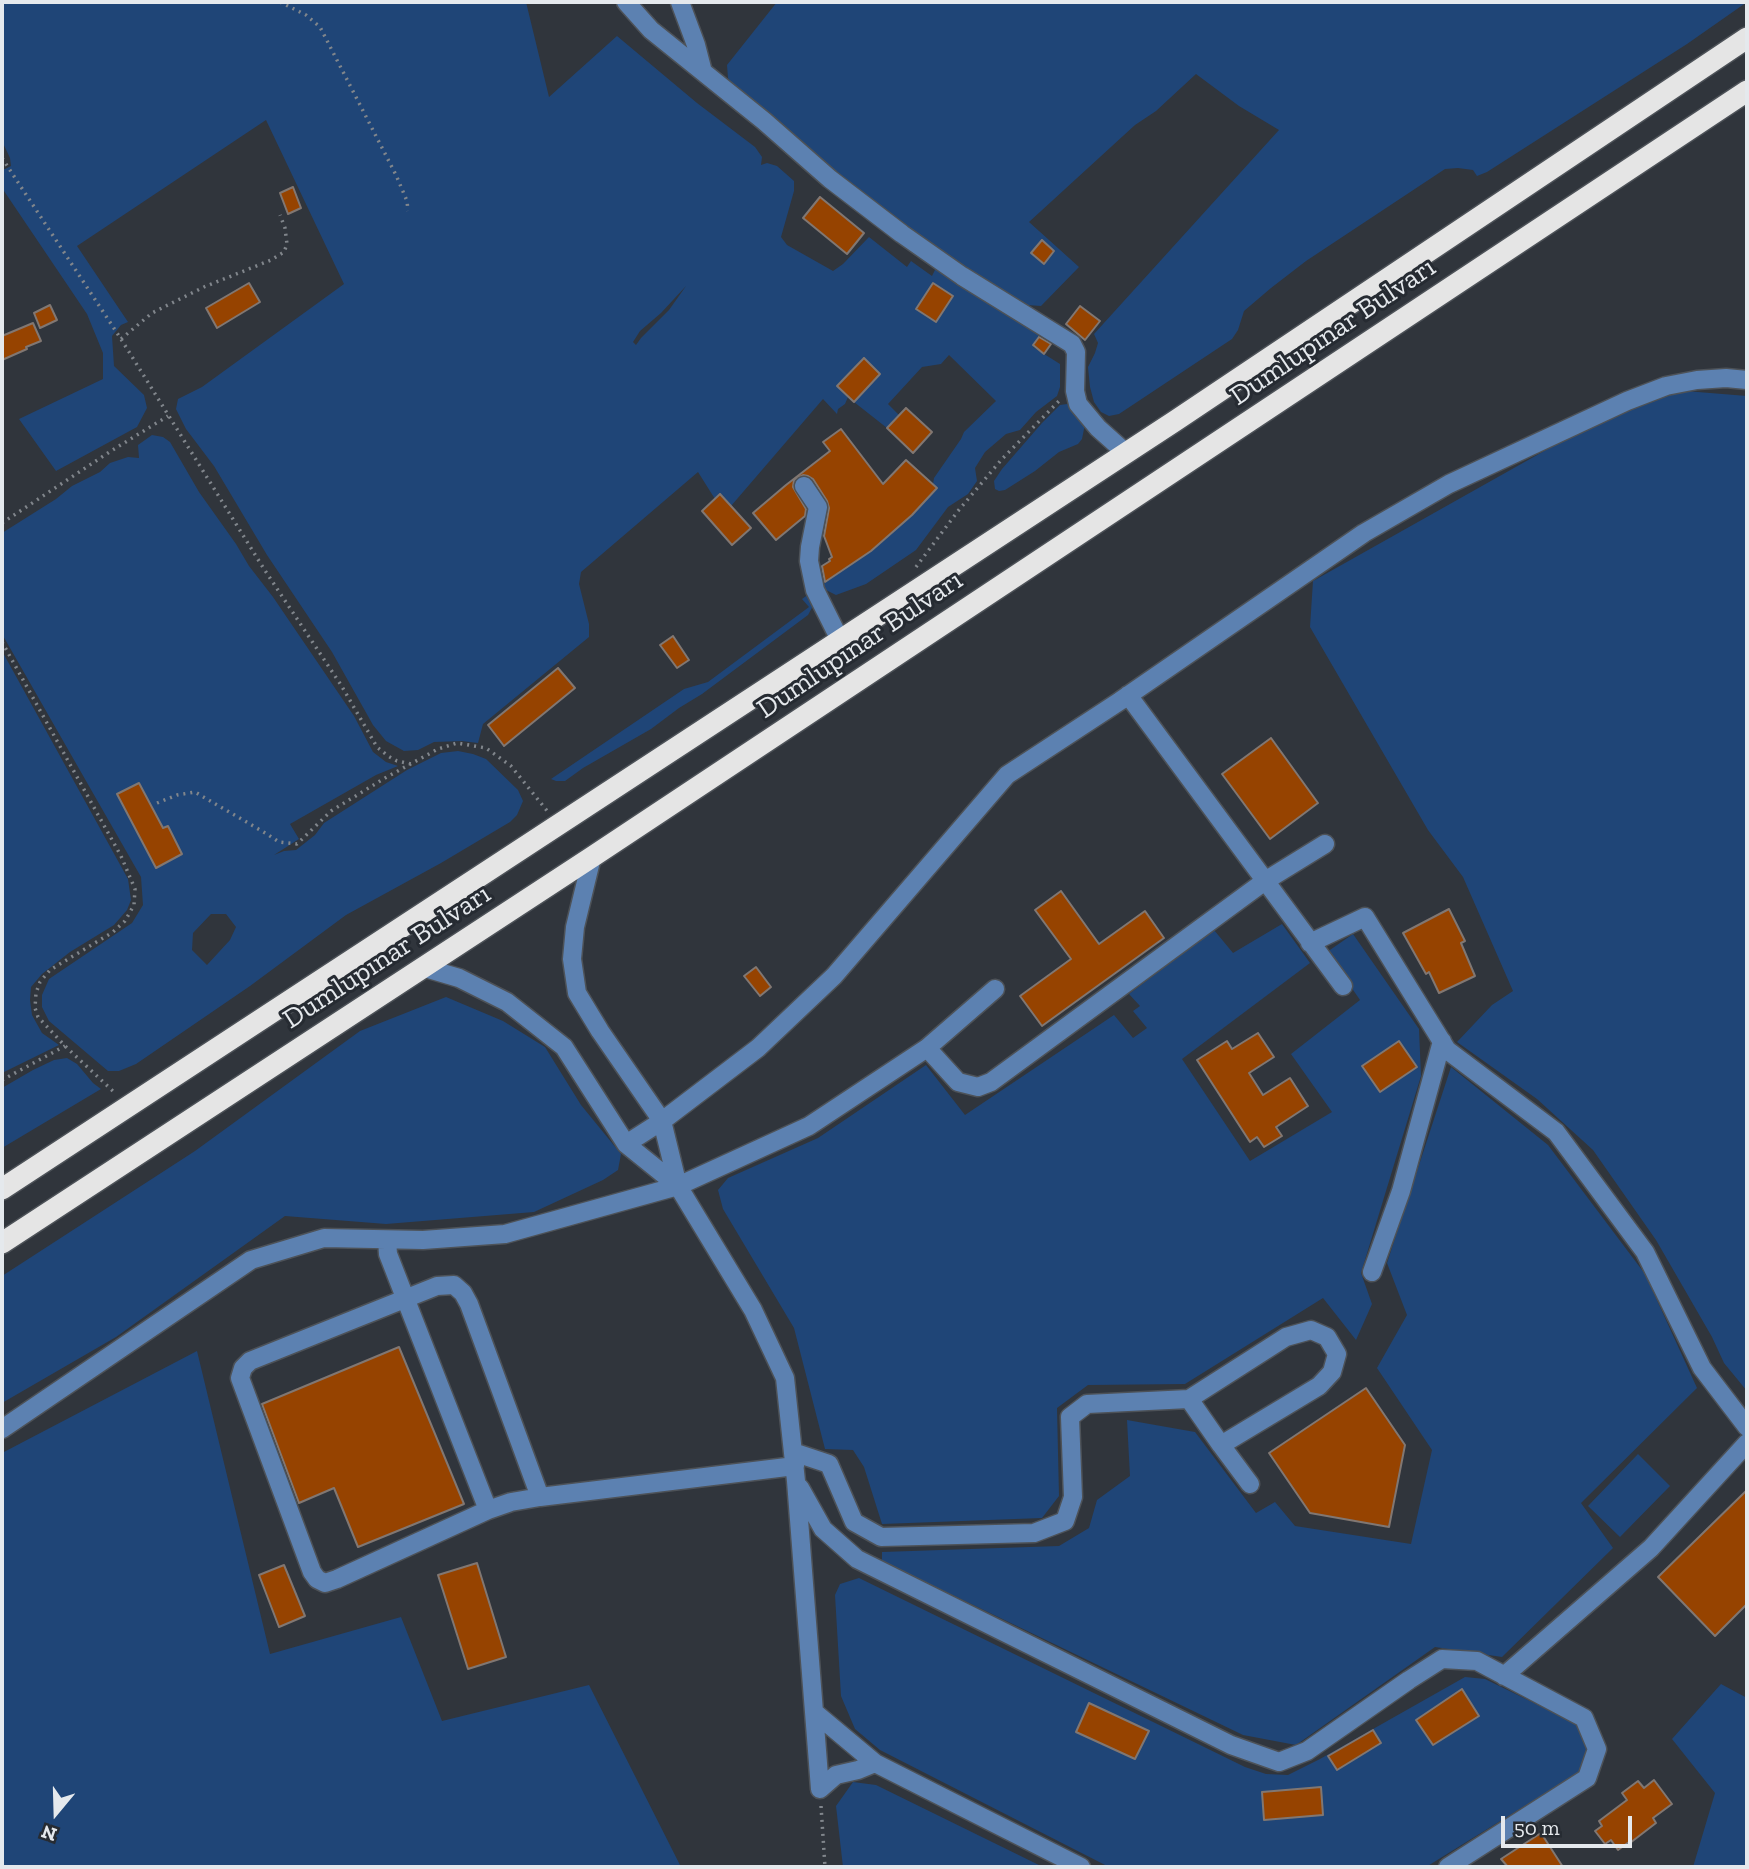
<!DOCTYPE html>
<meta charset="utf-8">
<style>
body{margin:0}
#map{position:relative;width:1749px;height:1869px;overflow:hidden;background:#30353c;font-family:"Zilla Slab",serif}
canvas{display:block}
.frame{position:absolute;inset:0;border:4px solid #e5e9ed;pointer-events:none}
.north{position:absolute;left:21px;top:1778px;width:70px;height:70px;-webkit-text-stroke:5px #262b32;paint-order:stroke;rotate:199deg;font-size:19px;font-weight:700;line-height:28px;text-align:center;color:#e5e9ed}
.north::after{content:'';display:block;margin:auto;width:24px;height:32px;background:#e5e9ed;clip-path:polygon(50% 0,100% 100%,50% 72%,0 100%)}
.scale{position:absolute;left:1501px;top:1816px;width:131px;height:32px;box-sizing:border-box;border:4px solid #e5e9ed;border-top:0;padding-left:9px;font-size:21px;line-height:24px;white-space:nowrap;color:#e5e9ed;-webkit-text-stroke:5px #262b32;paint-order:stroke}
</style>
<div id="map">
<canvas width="1749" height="1869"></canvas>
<div class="frame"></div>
<div class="north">N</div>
<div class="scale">50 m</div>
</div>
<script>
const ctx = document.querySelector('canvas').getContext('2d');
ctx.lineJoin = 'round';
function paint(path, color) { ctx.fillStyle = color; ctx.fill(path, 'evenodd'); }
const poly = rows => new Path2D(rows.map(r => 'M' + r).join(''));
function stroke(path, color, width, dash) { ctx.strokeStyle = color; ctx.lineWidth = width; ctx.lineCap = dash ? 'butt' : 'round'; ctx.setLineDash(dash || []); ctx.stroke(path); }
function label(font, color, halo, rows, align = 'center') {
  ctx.font = font + ' "Zilla Slab",serif'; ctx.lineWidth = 6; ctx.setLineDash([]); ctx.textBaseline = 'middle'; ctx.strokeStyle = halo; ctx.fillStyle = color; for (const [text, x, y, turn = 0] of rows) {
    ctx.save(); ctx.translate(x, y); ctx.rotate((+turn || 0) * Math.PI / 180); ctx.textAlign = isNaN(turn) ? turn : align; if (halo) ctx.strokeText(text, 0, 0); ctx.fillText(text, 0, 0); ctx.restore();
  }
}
paint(poly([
 [2,2,526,2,549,97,617,36,697,103,755,147,762,157,761,165,767,163,777,166,794,181,794,191,781,237,787,245,833,271,843,264,869,237,907,267,911,261,932,276,936,268,1040,335,1033,347,1060,364,1060,387,1057,396,1036,412,1020,430,1006,434,985,452,975,468,977,481,968,494,948,507,916,550,866,584,836,595,824,589,823,584,870,551,912,515,937,488,933,484,934,478,961,439,964,432,996,401,949,355,941,364,922,367,888,404,899,415,887,428,854,402,880,374,863,358,837,386,848,397,845,404,838,409,837,414,823,399,731,506,721,494,715,499,698,472,581,572,579,584,589,624,589,637,483,724,478,743,462,741,434,742,418,750,404,751,386,741,373,725,332,652,267,555,214,466,186,429,176,409,178,399,202,387,344,284,266,120,77,246,128,322,121,325,112,336,114,366,144,395,147,408,137,427,56,471,19,419,103,379,103,353,87,314,2,188,2,169,5,169,11,166,10,158,2,141],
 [933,283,953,296,936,322,917,309],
 [686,286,669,310,641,338,636,345,633,342,640,331,661,313],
 [777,2,1747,2,1687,44,1487,172,1477,176,1473,170,1458,168,1445,169,1306,261,1271,288,1244,311,1238,330,1232,339,1119,414,1109,416,1101,412,1094,402,1090,387,1088,367,1095,353,1098,343,1094,334,1279,130,1239,106,1196,74,1156,111,1135,125,1029,222,1079,267,1041,306,1027,305,945,259,898,226,738,95,728,78,727,65],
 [1673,390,1747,396,1747,1391,1724,1363,1712,1337,1656,1240,1593,1150,1537,1099,1457,1042,1492,1005,1513,991,1463,877,1428,830,1310,627,1313,581,1610,414],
 [1067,404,1077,411,1085,424,1082,439,1078,444,1059,452,1035,471,1005,490,999,491,995,489,994,481,1002,469,1042,423,1060,405],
 [152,435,163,437,170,442,199,492,236,544,249,566,273,597,354,716,373,752,386,762,398,766,376,775,290,824,299,839,274,855,284,851,296,850,315,835,324,823,407,770,441,753,458,751,473,754,486,759,518,790,523,801,517,815,510,822,441,863,346,915,250,986,136,1064,119,1071,108,1071,49,1021,42,1007,42,995,49,979,132,923,143,905,141,877,2,634,2,533,56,499,72,486,100,472,110,463,128,457,139,458,138,445],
 [211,914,226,914,236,927,230,940,207,965,192,950,193,933],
 [813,591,814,604,808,615,702,694,679,708,651,729,583,768,565,781,556,781,551,779,684,689,708,682,809,607,802,599],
 [2,651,128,879,131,900,127,910,114,925,70,952,42,974,31,987,30,1000,32,1015,42,1033,59,1045,2,1073],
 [1282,924,1310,963,1182,1059,1250,1161,1332,1112,1291,1054,1360,1000,1327,952,1353,934,1419,1029,1421,1076,1361,1273,1372,1304,1356,1340,1323,1298,1185,1384,1088,1385,1057,1408,1059,1496,1042,1518,882,1524,864,1467,853,1450,825,1449,794,1328,723,1209,718,1190,728,1178,818,1138,926,1065,965,1115,1114,1015,1133,1038,1147,1028,1133,1011,1140,1006,1129,994,1214,930,1233,953],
 [446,997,503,1021,545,1047,581,1105,621,1154,618,1170,603,1180,534,1212,386,1224,285,1216,116,1337,2,1403,2,1276,195,1151,360,1031],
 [67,1058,77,1064,93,1083,101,1089,2,1148,2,1088,33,1070,54,1060],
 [1451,1067,1548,1145,1645,1274,1697,1388,1581,1503,1613,1548,1502,1657,1435,1647,1296,1745,1243,1735,882,1561,882,1552,1059,1546,1089,1528,1097,1500,1130,1476,1127,1420,1195,1432,1256,1513,1275,1502,1295,1526,1411,1544,1432,1450,1377,1368,1407,1315,1387,1263],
 [197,1351,270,1654,401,1617,442,1721,589,1685,681,1867,2,1867,2,1453],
 [1638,1454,1670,1486,1620,1537,1588,1506],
 [859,1578,1245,1767,1266,1774,1288,1775,1320,1759,1465,1677,1485,1679,1577,1724,1589,1748,1581,1771,1426,1867,1109,1867,880,1750,855,1729,841,1696,835,1595,840,1584],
 [1721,1684,1747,1698,1747,1867,1693,1867,1715,1793,1672,1739],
 [853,1782,876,1785,1043,1867,843,1867,836,1806]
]), '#1f4577');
const building = poly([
 [293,187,301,208,288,214,280,193,293,187],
 [820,197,864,233,847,254,803,218,820,197],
 [1042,240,1054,251,1044,264,1031,253,1042,240],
 [249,283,260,302,217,328,206,308,249,283],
 [933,283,953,296,936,322,916,309,933,283],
 [50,305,57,320,40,328,34,313,50,305],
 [1080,306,1100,321,1085,340,1066,324,1080,306],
 [33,323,41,341,26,347,27,349,2,360,2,336,33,323],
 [1039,337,1051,344,1044,354,1033,345,1039,337],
 [864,358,880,374,854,402,837,386,864,358],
 [906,408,932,432,913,453,887,428,906,408],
 [841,429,883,484,906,460,937,488,912,515,871,551,825,582,822,566,830,561,829,559,832,557,824,536,829,508,827,501,813,479,808,476,803,475,794,480,793,487,806,509,805,516,776,540,753,513,786,485,830,451,823,442,841,429],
 [720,494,751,528,732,545,702,511,720,494],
 [673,636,689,660,677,668,660,645,673,636],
 [558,668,575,688,504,746,488,725,558,668],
 [1271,738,1318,803,1270,839,1222,774,1271,738],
 [139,783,163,828,168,826,182,854,156,868,117,794,139,783],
 [1061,891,1099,944,1145,911,1164,938,1042,1026,1020,996,1071,959,1035,910,1061,891],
 [1449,909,1465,941,1461,943,1475,976,1439,993,1429,972,1426,974,1403,933,1449,909],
 [756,967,771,987,760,996,744,976,756,967],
 [1258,1033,1274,1057,1249,1073,1263,1095,1290,1078,1308,1106,1276,1127,1282,1136,1264,1147,1257,1137,1250,1142,1197,1060,1227,1041,1232,1049,1258,1033],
 [1399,1041,1417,1067,1380,1092,1362,1066,1399,1041],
 [399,1347,464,1504,358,1547,334,1488,299,1503,262,1404,399,1347],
 [1366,1388,1405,1445,1389,1527,1310,1513,1269,1453,1366,1388],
 [1747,1490,1747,1604,1715,1636,1658,1577,1747,1490],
 [477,1563,506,1657,468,1669,438,1575,477,1563],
 [284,1565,305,1616,279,1627,259,1575,284,1565],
 [1462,1689,1479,1716,1433,1745,1416,1720,1462,1689],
 [1089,1703,1149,1731,1135,1759,1076,1732,1089,1703],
 [1373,1730,1381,1743,1337,1770,1328,1756,1373,1730],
 [1654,1780,1672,1804,1653,1818,1656,1823,1630,1843,1629,1842,1618,1850,1611,1840,1605,1844,1595,1831,1602,1826,1599,1821,1627,1800,1622,1793,1638,1781,1644,1788,1654,1780],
 [1321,1787,1323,1815,1264,1820,1262,1792,1321,1787],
 [1541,1833,1563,1867,1508,1867,1501,1859,1541,1833]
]);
paint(building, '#964300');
stroke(building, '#817772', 2);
const minor = poly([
 [626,2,651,30,764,121,830,179,902,234,962,276,1072,344,1076,352,1075,391,1078,404,1098,428,1126,453],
 [680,2,696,45,703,72],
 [804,486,818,507,810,547,809,561,815,590,840,640],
 [1128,695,1343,986],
 [592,857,575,927,572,959,577,993,600,1031,662,1121,678,1186,753,1310,785,1378,796,1481,814,1712,875,1763,1081,1867],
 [1310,943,1365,917,1447,1050,1556,1132,1645,1252,1702,1368,1747,1427],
 [422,967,459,978,507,1002,564,1047,626,1144,678,1186],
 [927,1048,958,1082,978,1087,991,1082,1265,881,1325,844],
 [626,1144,662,1121,758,1048,834,976,1007,775,1120,701,1364,533,1449,484,1627,401,1666,386,1697,380,1726,378,1747,380],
 [387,1240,388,1254,488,1510],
 [1372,1272,1401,1191,1442,1041],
 [2,1429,251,1260,324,1238,423,1240,505,1234,678,1186,809,1126,927,1048,995,989],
 [1221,1445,1250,1484],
 [793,1452,829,1464,854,1522,881,1537,1034,1533,1065,1521,1073,1497,1070,1417,1087,1404,1189,1399,1221,1445,1319,1386,1332,1372,1337,1354,1327,1337,1311,1330,1286,1337,1189,1399],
 [800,1488,823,1529,857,1559,1231,1745,1279,1762,1307,1751,1409,1680,1442,1659,1477,1661,1584,1718,1597,1749,1587,1778,1448,1867],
 [540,1497,469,1304,463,1293,454,1285,437,1286,250,1361,243,1368,240,1378,312,1572,317,1579,325,1583,337,1579,488,1510,511,1502,540,1497,795,1466],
 [1504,1676,1651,1548,1747,1443],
 [814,1712,820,1789],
 [820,1789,836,1775,858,1770,875,1763]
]);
const highway = poly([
 [2,1189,1175,421,1747,38],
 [2,1243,592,857,1747,91]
]);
stroke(minor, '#4d5258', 21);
stroke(highway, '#4d5258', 24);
stroke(poly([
 [280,2,306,15,320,27,396,175,407,201,408,211],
 [2,158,121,339,264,569,341,685,377,747,388,756,397,761,411,764],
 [121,339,152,313,204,287,271,260,284,252,287,244,285,228,280,215],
 [2,523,111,451,168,416],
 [916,567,958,511,1002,459,1059,401],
 [2,642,121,856,135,889,134,905,125,921,113,932,50,970,40,982,36,993,35,1008,38,1017,65,1046,115,1093],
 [157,803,177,795,195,792,267,834,279,842,297,844,331,811,385,778,438,749,457,743,486,748,511,766,548,812],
 [2,1080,65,1046],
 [821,1806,825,1867]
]), '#81868c', 3.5, [2, 5]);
stroke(minor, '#5c81b1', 18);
stroke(highway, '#e5e5e5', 21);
label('28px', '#e5e9ed', '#262b32', [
 ["Dumlupınar Bulvarı",1333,332,-34],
 ["Dumlupınar Bulvarı",860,645,-34],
 ["Dumlupınar Bulvarı",387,957,-33]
]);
</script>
